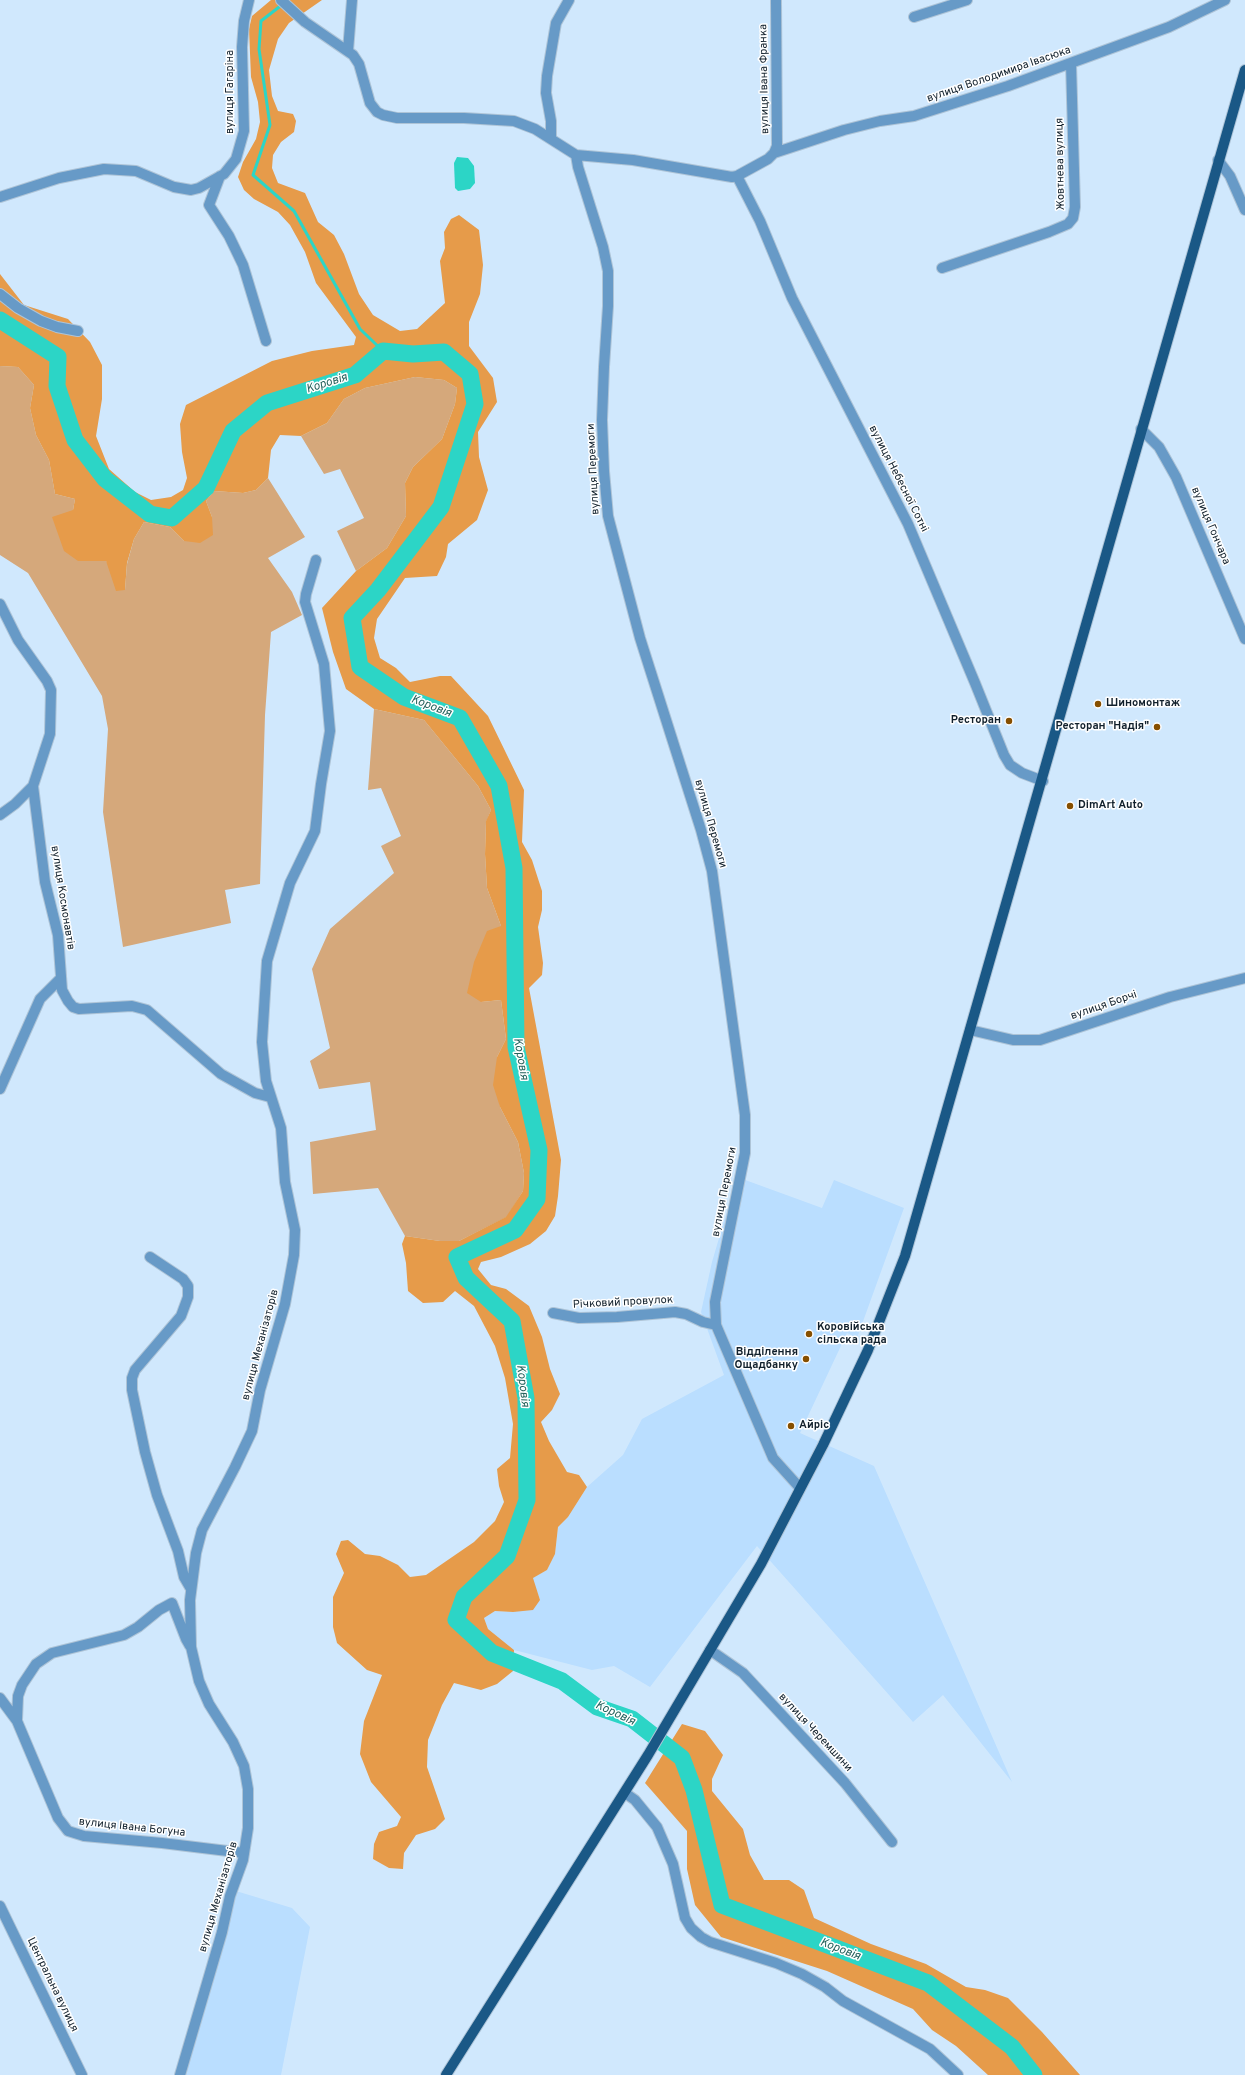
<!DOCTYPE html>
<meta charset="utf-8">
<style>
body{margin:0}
canvas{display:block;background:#d0e8fd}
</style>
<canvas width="1245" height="2075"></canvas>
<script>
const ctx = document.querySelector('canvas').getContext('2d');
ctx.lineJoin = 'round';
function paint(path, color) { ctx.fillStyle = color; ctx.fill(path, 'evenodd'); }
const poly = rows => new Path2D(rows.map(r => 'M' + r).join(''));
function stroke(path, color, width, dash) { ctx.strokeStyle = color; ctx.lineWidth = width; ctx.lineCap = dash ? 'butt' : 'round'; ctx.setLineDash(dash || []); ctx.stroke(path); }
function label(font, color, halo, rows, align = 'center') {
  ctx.font = font + ' Overpass,sans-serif'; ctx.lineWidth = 3; ctx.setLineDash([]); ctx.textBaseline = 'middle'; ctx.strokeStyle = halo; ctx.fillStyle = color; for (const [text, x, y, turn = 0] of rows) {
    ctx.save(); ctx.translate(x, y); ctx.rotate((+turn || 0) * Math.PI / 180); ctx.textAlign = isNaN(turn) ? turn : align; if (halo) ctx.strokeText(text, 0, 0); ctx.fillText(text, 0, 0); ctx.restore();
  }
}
paint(poly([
 [737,1177,822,1208,834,1180,904,1208,857,1338,847,1333,800,1433,874,1466,1012,1782,943,1695,913,1722,757,1546,650,1687,614,1666,592,1670,514,1650,488,1629,484,1618,495,1611,513,1612,540,1600,532,1578,547,1570,555,1554,558,1527,568,1517,587,1487,623,1455,642,1419,724,1375,701,1312,712,1262],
 [236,1891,292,1908,310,1927,281,2075,184,2075]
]), '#badeff');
paint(poly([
 [0,366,18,367,34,385,30,408,36,435,49,460,55,494,75,499,73,510,78,561,106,561,125,590,127,564,134,539,144,522,170,527,184,541,212,517,206,501,214,491,243,493,256,490,268,478,305,537,268,558,292,592,302,615,271,632,265,715,260,884,225,890,231,923,123,947,103,812,108,729,102,696,28,573,0,555],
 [415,377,444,380,457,388,455,404,442,439,413,467,405,483,406,516,387,548,356,571,337,531,364,518,340,469,324,474,301,436,327,423,344,399,365,388],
 [374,709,424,720,478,786,491,810,486,822,485,854,487,888,501,926,481,1002,501,1000,506,1039,497,1057,500,1107,518,1142,524,1173,523,1191,507,1217,459,1241,440,1241,405,1236,378,1188,313,1194,310,1142,376,1130,370,1082,319,1089,310,1061,330,1048,312,969,330,929,394,873,381,846,401,836,381,788,368,790]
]), '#d5a87b');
paint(poly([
 [271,0,322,0,289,23,278,39,269,70,272,96,278,111,293,114,296,121,294,132,281,142,273,155,272,168,278,183,305,193,318,222,334,235,344,254,359,294,373,315,400,331,417,329,445,303,440,261,445,248,444,232,451,219,459,215,479,230,483,265,480,294,469,322,469,346,493,378,497,402,478,432,479,457,488,490,477,520,448,544,446,557,437,576,405,578,377,619,374,638,380,658,396,668,410,682,440,676,451,676,488,716,524,790,522,842,532,860,542,891,542,910,538,927,543,963,542,975,529,988,561,1160,558,1196,555,1216,546,1231,530,1244,501,1257,481,1262,478,1269,491,1285,506,1289,529,1306,542,1337,550,1369,560,1394,552,1410,541,1422,549,1441,567,1472,579,1475,587,1487,568,1517,558,1527,555,1554,547,1570,533,1578,540,1600,533,1610,513,1612,495,1611,484,1618,488,1629,514,1650,513,1671,497,1684,481,1690,454,1683,442,1705,428,1740,427,1767,445,1819,435,1829,416,1835,404,1853,403,1869,389,1868,373,1859,374,1844,379,1832,397,1826,401,1817,371,1782,360,1754,364,1721,382,1675,367,1670,337,1643,333,1627,333,1597,344,1573,336,1554,341,1541,348,1540,365,1554,380,1556,398,1565,410,1577,426,1575,474,1542,495,1521,504,1502,499,1486,497,1469,510,1458,513,1424,505,1378,495,1346,474,1306,455,1291,443,1302,423,1303,408,1291,406,1263,402,1244,405,1236,440,1241,459,1241,506,1217,523,1191,524,1173,518,1142,500,1107,493,1085,497,1057,506,1039,501,1000,481,1002,467,993,474,962,487,931,501,926,487,888,485,854,486,821,491,810,478,786,424,720,374,709,346,689,333,652,322,608,356,571,387,548,406,516,405,483,413,467,442,439,455,404,457,388,444,380,415,377,365,388,344,399,327,423,301,436,280,435,271,450,268,478,256,490,243,493,214,491,206,501,212,517,213,535,200,543,184,541,170,527,144,522,134,539,127,563,125,590,116,591,106,561,78,561,64,551,52,517,73,510,75,499,55,494,49,460,36,435,30,408,34,385,18,367,0,366,0,274,24,305,68,319,90,342,102,365,102,399,96,436,109,469,135,492,151,500,171,497,183,490,187,478,182,452,180,424,186,405,272,361,312,351,354,345,356,337,316,283,305,252,290,225,278,212,254,199,244,190,238,177,243,162,256,139,260,122,258,102,251,77,249,29,252,16],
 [682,1724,705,1731,723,1755,712,1779,712,1791,743,1829,750,1855,764,1880,789,1880,804,1890,814,1918,871,1944,926,1964,966,1987,985,1990,1008,1998,1042,2032,1080,2075,988,2075,956,2046,932,2030,913,2009,827,1971,721,1937,695,1905,687,1869,687,1831,645,1783]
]), '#e69b4a');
paint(poly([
 [457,157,468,158,474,166,475,183,470,189,458,191,455,188,454,163]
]), '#2cd5c6');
stroke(poly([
 [283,4,261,21,259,49,270,125,253,175,294,211,360,329,383,351]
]), '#2cd5c6', 3);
stroke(poly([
 [0,320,58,357,57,386,75,440,105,479,150,514,172,518,206,488,233,431,267,403,355,375,383,351,413,354,444,352,470,374,475,404,441,507,378,590,352,618,360,667,404,697,460,718,499,786,514,868,516,1047,539,1150,537,1199,515,1230,457,1257,466,1278,512,1321,526,1398,527,1500,507,1556,464,1597,456,1620,492,1653,562,1681,597,1707,632,1719,682,1758,694,1790,722,1905,928,1983,1012,2047,1034,2075]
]), '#2cd5c6', 17);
const minor = poly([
 [281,0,305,22,353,55,359,64,370,103,377,112,383,115,397,118,464,118,514,121,535,129,576,155,633,160,732,177,737,176,768,159,774,153,777,146,776,0],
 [914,17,967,0],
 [348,51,352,0],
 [551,138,551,121,546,93,547,76,556,23,569,0],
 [774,153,844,130,880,121,914,116,1008,86,1169,27,1225,0],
 [576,155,578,167,603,247,608,271,608,306,604,367,602,420,604,471,608,516,640,638,701,830,712,871,745,1115,745,1153,715,1302,716,1325,773,1458,800,1488],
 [1218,160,1230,176,1245,210],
 [220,176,209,205,229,236,243,265,266,341],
 [737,176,760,221,792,298,908,524,975,683,1004,755,1010,765,1022,773,1043,781],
 [0,197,59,178,104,169,136,171,174,187,191,190,199,188,224,174,236,159,244,131,242,47,244,21,249,0],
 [942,268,1049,232,1068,224,1073,218,1075,207,1071,63],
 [0,294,18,308,41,321,57,327,78,331],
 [1141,429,1159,447,1176,477,1245,639],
 [0,604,18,640,47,681,51,690,50,734,33,786,45,882,58,935,62,990,68,1001,73,1007,79,1009,132,1006,147,1010,221,1074,255,1093,270,1097],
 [0,815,15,804,33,786],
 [970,1030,1013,1040,1040,1040,1170,997,1245,978],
 [0,1089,40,999,61,978],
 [150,1257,183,1279,188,1286,188,1297,181,1316,135,1370,132,1378,132,1390,145,1452,157,1495,178,1551,184,1577,191,1589],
 [553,1313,579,1318,617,1317,675,1312,686,1314,703,1322,716,1325],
 [710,1650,743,1673,845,1783,892,1842],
 [0,1698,17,1721,58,1818,68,1831,84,1836,162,1843,244,1853],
 [17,1720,18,1696,22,1685,36,1664,52,1653,124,1635,138,1627,159,1610,172,1603,186,1639,190,1646],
 [625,1793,635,1800,657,1827,673,1864,685,1918,691,1928,701,1937,710,1942,776,1963,802,1974,825,1987,843,2001,930,2049,958,2075],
 [0,1906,82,2075],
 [180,2075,222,1932,230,1896,243,1860,248,1828,248,1789,244,1766,233,1742,209,1704,199,1681,191,1647,190,1600,196,1553,202,1530,235,1467,252,1431,260,1390,285,1304,294,1255,295,1230,285,1182,281,1128,266,1081,262,1042,267,961,290,883,315,831,321,784,330,731,324,664,305,602,306,594,316,560]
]);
const major = poly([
 [446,2075,648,1755,761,1564,823,1445,868,1350,905,1256,1245,70]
]);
stroke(minor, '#aec4d7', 12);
stroke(major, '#aec4d7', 12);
stroke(minor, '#679ac7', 10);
stroke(major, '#1a5886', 10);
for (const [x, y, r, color] of [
 [1098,704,4,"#864f00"],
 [1009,721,4,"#864f00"],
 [1157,727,4,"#864f00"],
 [1070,806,4,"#864f00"],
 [809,1334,4,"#864f00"],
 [806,1359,4,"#864f00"],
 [791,1426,4,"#864f00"]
]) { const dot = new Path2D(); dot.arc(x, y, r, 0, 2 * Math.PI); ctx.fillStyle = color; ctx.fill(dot); stroke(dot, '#fff', 1.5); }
label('11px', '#11202c', '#fff', [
 ["вулиця Володимира Івасюка",999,75,-19],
 ["вулиця Івана Франка",765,79,-91],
 ["вулиця Гагаріна",231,92,-90],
 ["Жовтнева вулиця",1061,164,-91],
 ["вулиця Перемоги",594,469,-93],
 ["вулиця Небесної Сотні",898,479,63],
 ["вулиця Гончара",1210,526,67],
 ["вулиця Перемоги",710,824,74],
 ["вулиця Космонавтів",62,898,81],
 ["вулиця Борчі",1104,1006,-19],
 ["вулиця Перемоги",725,1192,-79],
 ["Річковий провулок",623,1303,-3],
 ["вулиця Механізаторів",261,1345,-75],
 ["вулиця Черемшини",815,1733,47],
 ["вулиця Івана Богуна",132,1828,6],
 ["вулиця Механізаторів",219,1897,-74],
 ["Центральна вулиця",52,1985,64]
]);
label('bold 11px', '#11202c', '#fff', [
 ["Шиномонтаж",1106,704],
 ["Ресторан",1001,721,"right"],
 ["Ресторан \"Надія\"",1149,727,"right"],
 ["DimArt Auto",1078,806],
 ["Коровійська",817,1328],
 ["сільска рада",817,1341],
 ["Відділення",798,1353,"right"],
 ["Ощадбанку",798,1366,"right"],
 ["Айріс",799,1426]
], 'left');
label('italic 12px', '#24625c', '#fff', [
 ["Коровія",327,384,-18],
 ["Коровія",431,707,21],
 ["Коровія",520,1059,80],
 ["Коровія",522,1386,83],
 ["Коровія",615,1714,25],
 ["Коровія",840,1950,21]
]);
</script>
